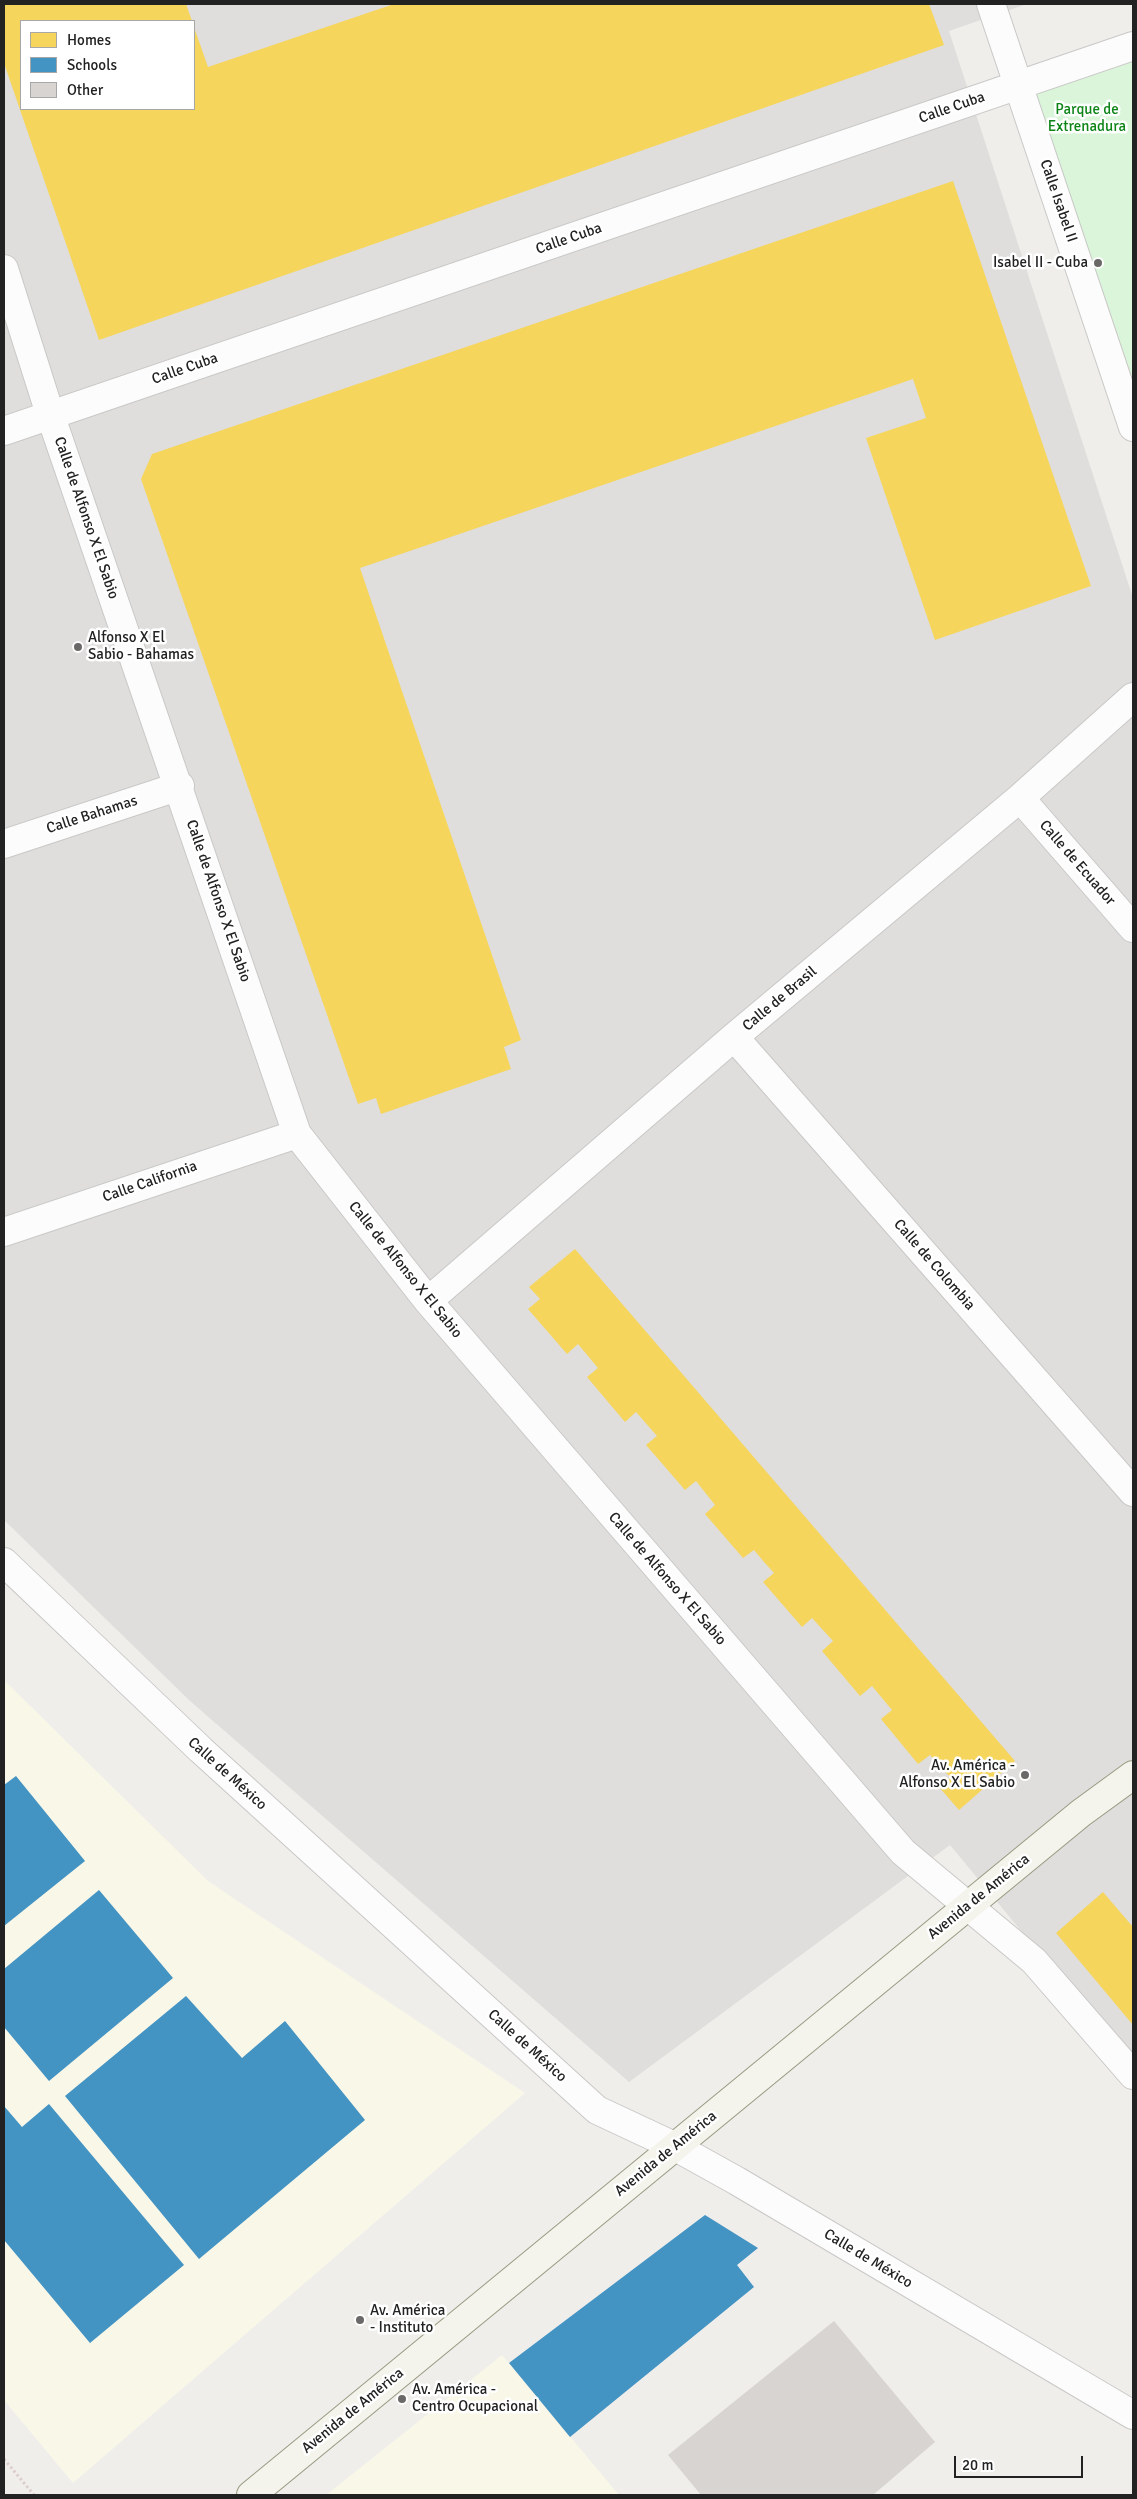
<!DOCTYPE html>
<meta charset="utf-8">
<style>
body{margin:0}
#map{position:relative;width:1137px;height:2499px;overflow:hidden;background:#f0eeeb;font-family:Signika,sans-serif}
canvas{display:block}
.frame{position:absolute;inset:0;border:5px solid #222;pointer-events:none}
.legend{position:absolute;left:20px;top:20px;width:175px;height:90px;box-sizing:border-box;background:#fff;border:1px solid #a7a7a7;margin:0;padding:6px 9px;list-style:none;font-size:15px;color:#222}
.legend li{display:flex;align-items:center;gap:10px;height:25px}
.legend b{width:25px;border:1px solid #a7a7a7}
.scale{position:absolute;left:954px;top:2456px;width:129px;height:22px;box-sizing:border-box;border:2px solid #222;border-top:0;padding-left:6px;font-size:15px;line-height:18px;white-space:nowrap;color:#222;-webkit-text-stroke:4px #fff;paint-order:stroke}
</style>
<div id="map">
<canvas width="1137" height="2499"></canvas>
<div class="frame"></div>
<ul class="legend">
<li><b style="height:14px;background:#f6d55c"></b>Homes</li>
<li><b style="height:14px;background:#4393c3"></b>Schools</li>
<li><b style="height:14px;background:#d7d4d2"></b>Other</li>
</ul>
<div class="scale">20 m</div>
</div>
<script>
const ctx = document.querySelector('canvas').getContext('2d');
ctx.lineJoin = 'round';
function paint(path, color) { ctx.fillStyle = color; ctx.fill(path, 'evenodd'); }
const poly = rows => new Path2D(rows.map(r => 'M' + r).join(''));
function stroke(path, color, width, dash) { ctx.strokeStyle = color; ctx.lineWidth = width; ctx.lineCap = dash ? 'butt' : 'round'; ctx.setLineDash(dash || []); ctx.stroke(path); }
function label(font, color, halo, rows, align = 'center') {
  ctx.font = font + ' Signika,sans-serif'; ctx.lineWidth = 5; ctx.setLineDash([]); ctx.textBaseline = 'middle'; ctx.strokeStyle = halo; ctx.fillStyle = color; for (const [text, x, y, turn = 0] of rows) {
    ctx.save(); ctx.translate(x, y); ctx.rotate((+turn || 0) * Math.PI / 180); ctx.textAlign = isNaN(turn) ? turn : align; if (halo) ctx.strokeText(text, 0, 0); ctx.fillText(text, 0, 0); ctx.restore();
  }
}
paint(poly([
 [4,4,1027,4,949,31,1133,598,1133,2066,950,1845,629,2082,190,1701,4,1520],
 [21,21,194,21,194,109,21,109]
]), '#dfdedc');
paint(poly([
 [4,1680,208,1881,525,2093,73,2483,4,2400],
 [502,2355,619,2495,326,2495]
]), '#f8f7e8');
paint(poly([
 [1133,53,1133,399,1028,89]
]), '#daf5da');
paint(poly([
 [4,4,186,4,192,21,21,21,21,109,194,109,194,27,208,67,394,4,929,4,944,45,99,340,4,63],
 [953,181,1091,586,935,640,866,438,926,418,913,379,360,568,521,1040,504,1047,511,1069,381,1114,376,1098,358,1104,141,479,152,454],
 [575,1249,1015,1761,959,1810,939,1787,951,1778,930,1755,918,1764,881,1719,892,1710,872,1686,860,1696,822,1651,833,1641,812,1618,802,1627,763,1582,774,1573,764,1562,754,1550,743,1558,705,1514,715,1505,696,1481,685,1490,646,1445,657,1436,636,1412,625,1422,587,1377,598,1368,578,1344,567,1354,528,1309,540,1299,529,1287],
 [1103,1892,1133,1927,1133,2025,1056,1933]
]), '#f6d55c');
paint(poly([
 [16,1776,85,1861,4,1926,4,1785],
 [99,1890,173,1978,49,2081,4,2027,4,1969],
 [186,1996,242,2058,285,2021,365,2120,199,2259,65,2096],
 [49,2104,184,2265,90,2343,4,2240,4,2106,22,2127],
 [705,2215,758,2248,737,2265,754,2287,570,2437,509,2363]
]), '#4393c3');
paint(poly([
 [834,2321,935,2442,873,2495,701,2495,668,2455]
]), '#d7d4d2');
const minor = poly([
 [991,4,1133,427],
 [4,269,50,414,297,1134,428,1301,903,1852,1034,1961,1133,2075],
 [4,431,1133,46],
 [1020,798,1133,928],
 [4,844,180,786],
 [734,1037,1133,1492],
 [4,1232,297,1134],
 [428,1301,734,1037,1020,798,1133,697],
 [4,1562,201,1750,597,2110,674,2146,737,2181,1133,2415]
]);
const secondary = poly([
 [251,2495,1081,1813,1133,1775]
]);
stroke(minor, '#c9c8c7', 30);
stroke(secondary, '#999a82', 30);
stroke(poly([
 [4,2459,34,2495]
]), '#dccecd', 3, [2.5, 2.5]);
stroke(minor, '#fdfcfc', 28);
stroke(secondary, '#f4f4ed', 28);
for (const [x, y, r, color] of [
 [1098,263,5,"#6a6968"],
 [78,647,5,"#6a6968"],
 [1025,1775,5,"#6a6968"],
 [360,2320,5,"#6a6968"],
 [402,2399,5,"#6a6968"]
]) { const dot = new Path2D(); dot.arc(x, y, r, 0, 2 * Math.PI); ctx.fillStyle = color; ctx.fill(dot); stroke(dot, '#fff', 2); }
label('15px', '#222', '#fff', [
 ["Calle Cuba",952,108,-19],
 ["Calle Isabel II",1058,201,71],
 ["Calle Cuba",569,239,-19],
 ["Calle Cuba",185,369,-19],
 ["Calle de Alfonso X El Sabio",86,518,71],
 ["Calle Bahamas",92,815,-18],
 ["Calle de Ecuador",1077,863,49],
 ["Calle de Alfonso X El Sabio",218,901,71],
 ["Calle de Brasil",780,999,-40],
 ["Calle California",150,1182,-19],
 ["Calle de Colombia",934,1265,49],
 ["Calle de Alfonso X El Sabio",405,1270,51],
 ["Calle de Alfonso X El Sabio",667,1579,49],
 ["Calle de México",227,1774,42],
 ["Avenida de América",979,1897,-39],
 ["Calle de México",527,2046,42],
 ["Avenida de América",666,2154,-39],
 ["Calle de México",868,2259,31],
 ["Avenida de América",353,2411,-39]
]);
label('15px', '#0c8416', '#fff', [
 ["Parque de",1087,110],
 ["Extrenadura",1087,127]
]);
label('15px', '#222', '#fff', [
 ["Isabel II - Cuba",1088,263,"right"],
 ["Alfonso X El",88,638],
 ["Sabio - Bahamas",88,655],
 ["Av. América -",1015,1766,"right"],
 ["Alfonso X El Sabio",1015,1783,"right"],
 ["Av. América",370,2311],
 ["- Instituto",370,2328],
 ["Av. América -",412,2390],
 ["Centro Ocupacional",412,2407]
], 'left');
</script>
